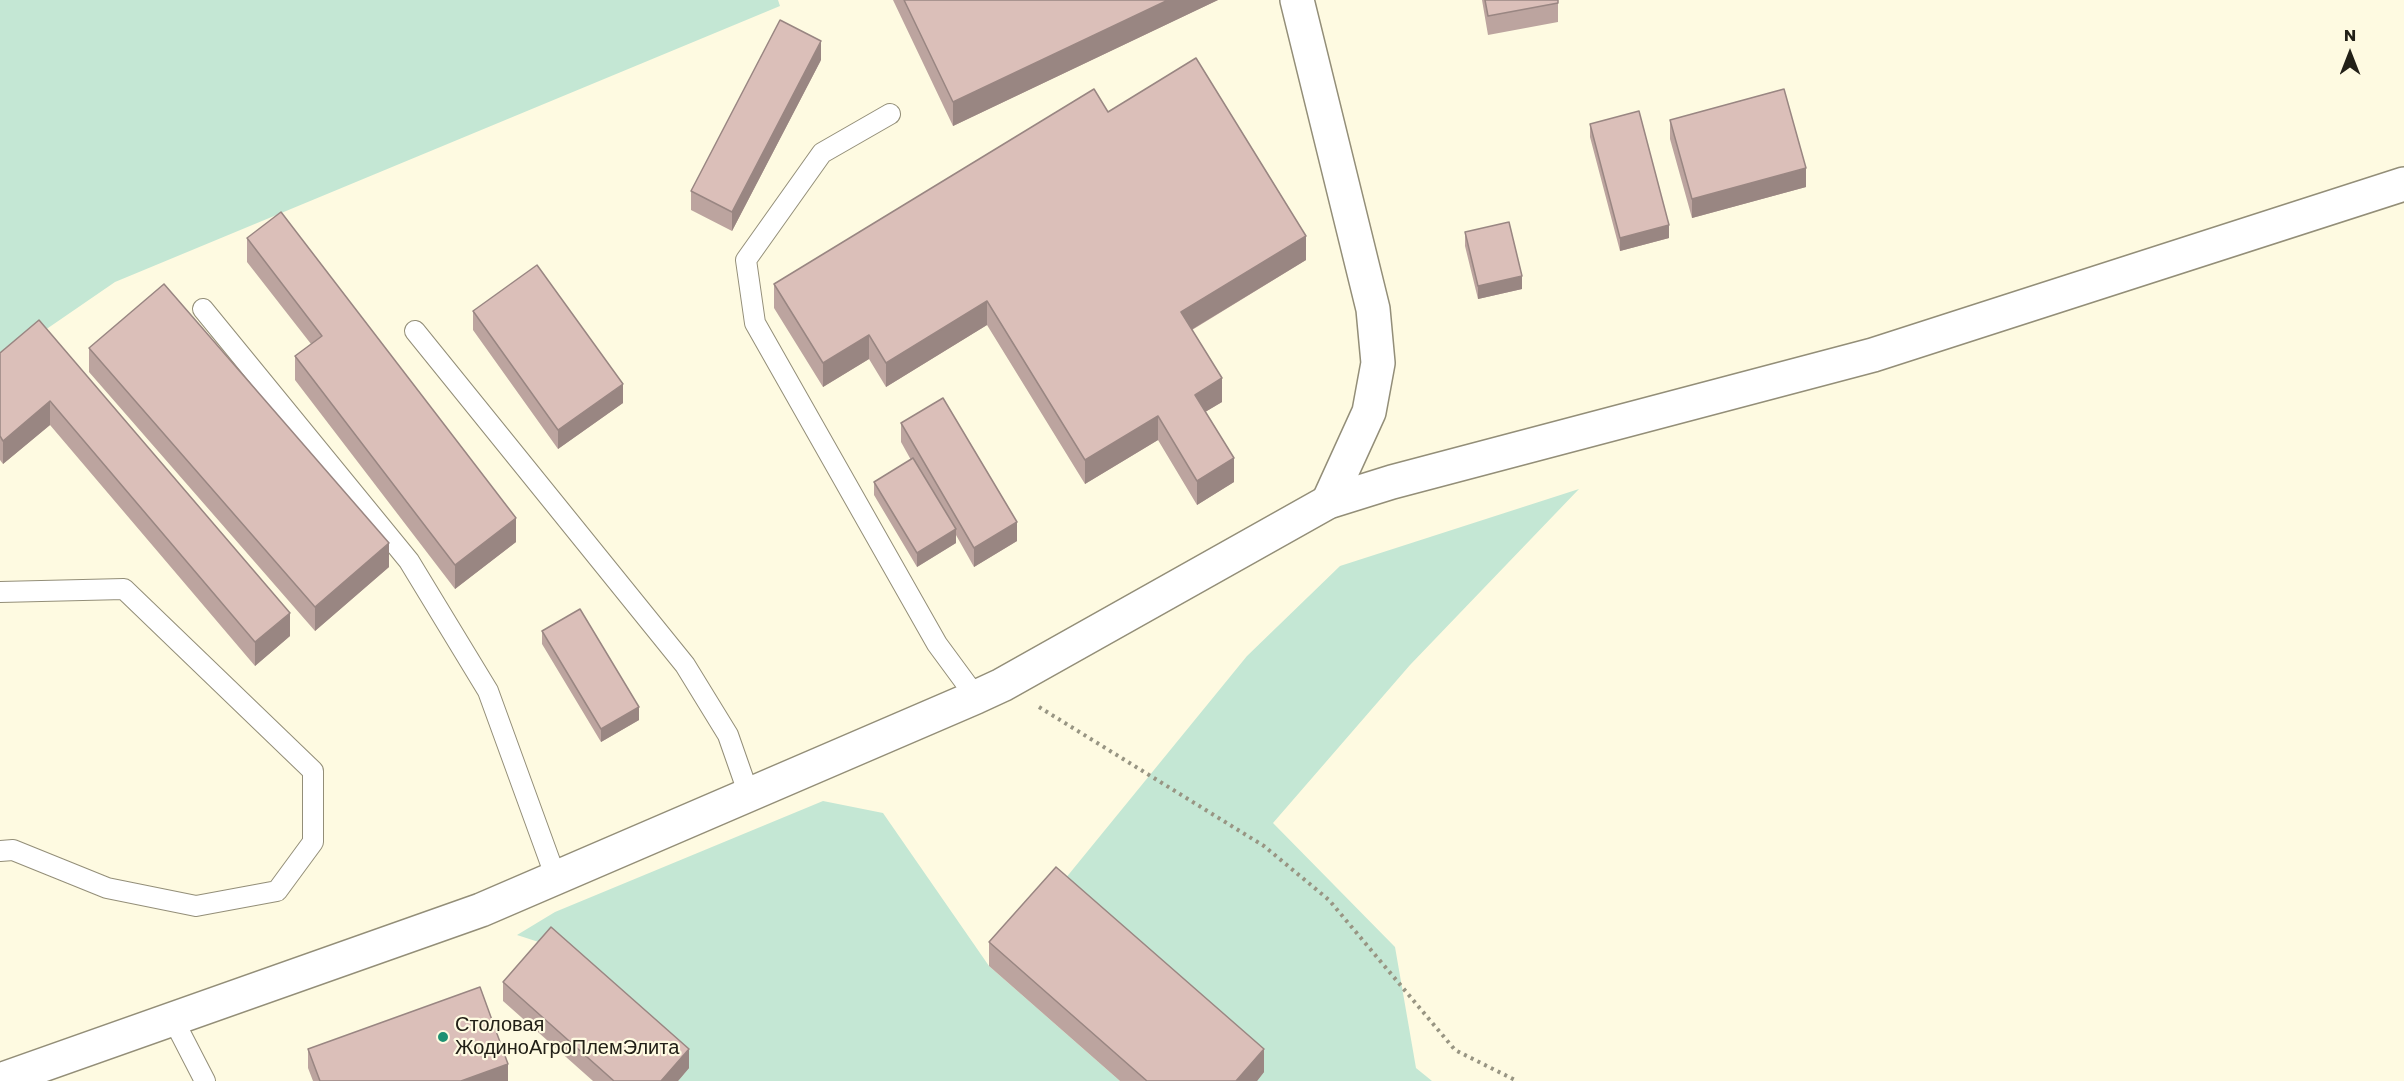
<!DOCTYPE html>
<meta charset="utf-8">
<style>
body{margin:0}
#map{position:relative;width:2404px;height:1081px;overflow:hidden;background:#fefae1;font-family:Poppins,sans-serif}
canvas{display:block}
.north{position:absolute;left:2320px;top:24px;width:60px;height:60px;-webkit-text-stroke:4px #fefae1;paint-order:stroke;rotate:0deg;font-size:16px;font-weight:700;line-height:24px;text-align:center;color:#222017}
.north::after{content:'';display:block;margin:auto;width:21px;height:27px;background:#222017;clip-path:polygon(50% 0,100% 100%,50% 72%,0 100%)}
</style>
<div id="map">
<canvas width="2404" height="1081"></canvas>
<div class="north">N</div>
</div>
<script>
const ctx = document.querySelector('canvas').getContext('2d');
ctx.lineJoin = 'round';
function paint(path, color) { ctx.fillStyle = color; ctx.fill(path, 'evenodd'); }
const poly = rows => new Path2D(rows.map(r => 'M' + r).join(''));
function stroke(path, color, width, dash) { ctx.strokeStyle = color; ctx.lineWidth = width; ctx.lineCap = dash ? 'butt' : 'round'; ctx.setLineDash(dash || []); ctx.stroke(path); }
function label(font, color, halo, rows, align = 'center') {
  ctx.font = font + ' Poppins,sans-serif'; ctx.lineWidth = 4.5; ctx.setLineDash([]); ctx.textBaseline = 'middle'; ctx.strokeStyle = halo; ctx.fillStyle = color; for (const [text, x, y, turn = 0] of rows) {
    ctx.save(); ctx.translate(x, y); ctx.rotate((+turn || 0) * Math.PI / 180); ctx.textAlign = isNaN(turn) ? turn : align; if (halo) ctx.strokeText(text, 0, 0); ctx.fillText(text, 0, 0); ctx.restore();
  }
}
paint(poly([
 [0,0,778,0,780,6,115,282,0,361],
 [1579,489,1410,665,1273,823,1395,947,1416,1068,1432,1081,1257,1081,1056,890,1247,656,1340,566],
 [823,801,883,813,989,966,1120,1081,678,1081,689,1067,551,946,517,935,555,912]
]), '#c4e7d4');
const service = poly([
 [890,114,822,153,746,260,755,323,937,644,976,697],
 [203,309,409,561,488,691,556,878],
 [415,331,685,665,728,735,749,795],
 [0,592,124,589,313,771,313,842,277,891,196,906,107,888,13,850,0,851],
 [173,1019,205,1081]
]);
const minor = poly([
 [1297,0,1373,309,1378,363,1369,412,1328,502]
]);
const tertiary = poly([
 [0,1080,481,910,976,697,1002,685,1328,502,1392,482,1873,355,2404,184]
]);
stroke(service, '#938e78', 22);
stroke(minor, '#938e78', 36);
stroke(tertiary, '#938e78', 36);
stroke(poly([
 [1039,707,1264,846,1329,900,1455,1050,1517,1081]
]), '#989583', 4, [3, 4.5]);
stroke(service, '#fff', 20);
stroke(minor, '#fff', 33);
stroke(tertiary, '#fff', 33);
paint(poly([
 [893,0,1218,0,953,126],
 [1482,0,1558,0,1558,22,1488,35],
 [821,60,732,231,691,210,691,191],
 [1108,112,1306,260,1192,330,1222,402,1205,412,1234,482,1197,505,1158,440,1085,484,987,325,886,387,869,359,823,387,774,308,774,284],
 [1670,120,1806,187,1692,218,1670,139],
 [1590,124,1669,238,1620,251,1590,137],
 [1465,232,1522,289,1478,299,1465,246],
 [247,238,516,542,455,589,295,380,295,356,311,344,247,262],
 [473,311,623,403,558,449,473,330],
 [89,348,389,567,315,631,89,372],
 [0,353,290,636,255,666,50,425,3,464,0,460],
 [901,423,1017,541,974,567,956,535,956,543,917,567,874,495,874,482,911,460,901,442],
 [542,631,639,720,601,742,542,644],
 [989,942,1264,1072,1257,1081,1120,1081,989,966],
 [503,982,689,1068,678,1081,593,1081,503,1001],
 [308,1049,508,1081,313,1081,308,1068]
]), '#bca49f');
paint(poly([
 [1168,0,1218,0,953,126,953,102],
 [821,41,821,60,732,231,732,212],
 [1806,168,1806,187,1692,218,1692,199],
 [1669,225,1669,238,1620,251,1620,238],
 [1306,236,1306,260,1181,336,1181,312],
 [1522,276,1522,289,1478,299,1478,286],
 [987,301,987,325,886,387,886,363],
 [869,335,869,359,823,387,823,363],
 [1222,378,1222,402,1195,418,1195,395],
 [623,384,623,403,558,449,558,430],
 [50,401,50,425,3,464,3,441],
 [1158,416,1158,440,1085,484,1085,460],
 [1234,458,1234,482,1197,505,1197,481],
 [516,518,516,542,455,589,455,565],
 [1017,522,1017,541,974,567,974,548],
 [956,529,956,543,917,567,917,553],
 [389,543,389,567,315,631,315,607],
 [290,613,290,636,255,666,255,642],
 [639,707,639,720,601,742,601,729],
 [689,1049,689,1068,678,1081,661,1081],
 [1264,1049,1264,1072,1257,1081,1236,1081],
 [508,1064,508,1081,461,1081]
]), '#998682');
const building = poly([
 [904,0,1168,0,953,102,904,0],
 [1485,0,1558,0,1558,3,1488,16,1485,0],
 [780,20,821,41,732,212,691,191,780,20],
 [1196,58,1306,236,1181,312,1222,378,1195,395,1234,458,1197,481,1158,416,1085,460,987,301,886,363,869,335,823,363,774,284,1094,89,1108,112,1196,58],
 [1784,89,1806,168,1692,199,1670,120,1784,89],
 [1639,111,1669,225,1620,238,1590,124,1639,111],
 [281,212,516,518,455,565,295,356,322,336,247,238,281,212],
 [1509,222,1522,276,1478,286,1465,232,1509,222],
 [537,265,623,384,558,430,473,311,537,265],
 [164,284,389,543,315,607,89,348,164,284],
 [39,320,290,613,255,642,50,401,3,441,0,436,0,353,39,320],
 [943,398,1017,522,974,548,901,423,943,398],
 [913,458,956,529,917,553,874,482,913,458],
 [580,609,639,707,601,729,542,631,580,609],
 [1056,867,1264,1049,1236,1081,1147,1081,989,942,1056,867],
 [551,927,689,1049,661,1081,614,1081,503,982,551,927],
 [480,987,508,1064,461,1081,320,1081,308,1049,480,987]
]);
paint(building, '#dbbfb9');
stroke(building, '#998682', 1.5);
for (const [x, y, r, color] of [
 [443,1037,6,"#1d9173"]
]) { const dot = new Path2D(); dot.arc(x, y, r, 0, 2 * Math.PI); ctx.fillStyle = color; ctx.fill(dot); stroke(dot, '#fefae1', 2); }
label('20px', '#222017', '#fefae1', [
 ["Столовая",455,1026],
 ["ЖодиноАгроПлемЭлита",455,1049]
], 'left');
</script>
